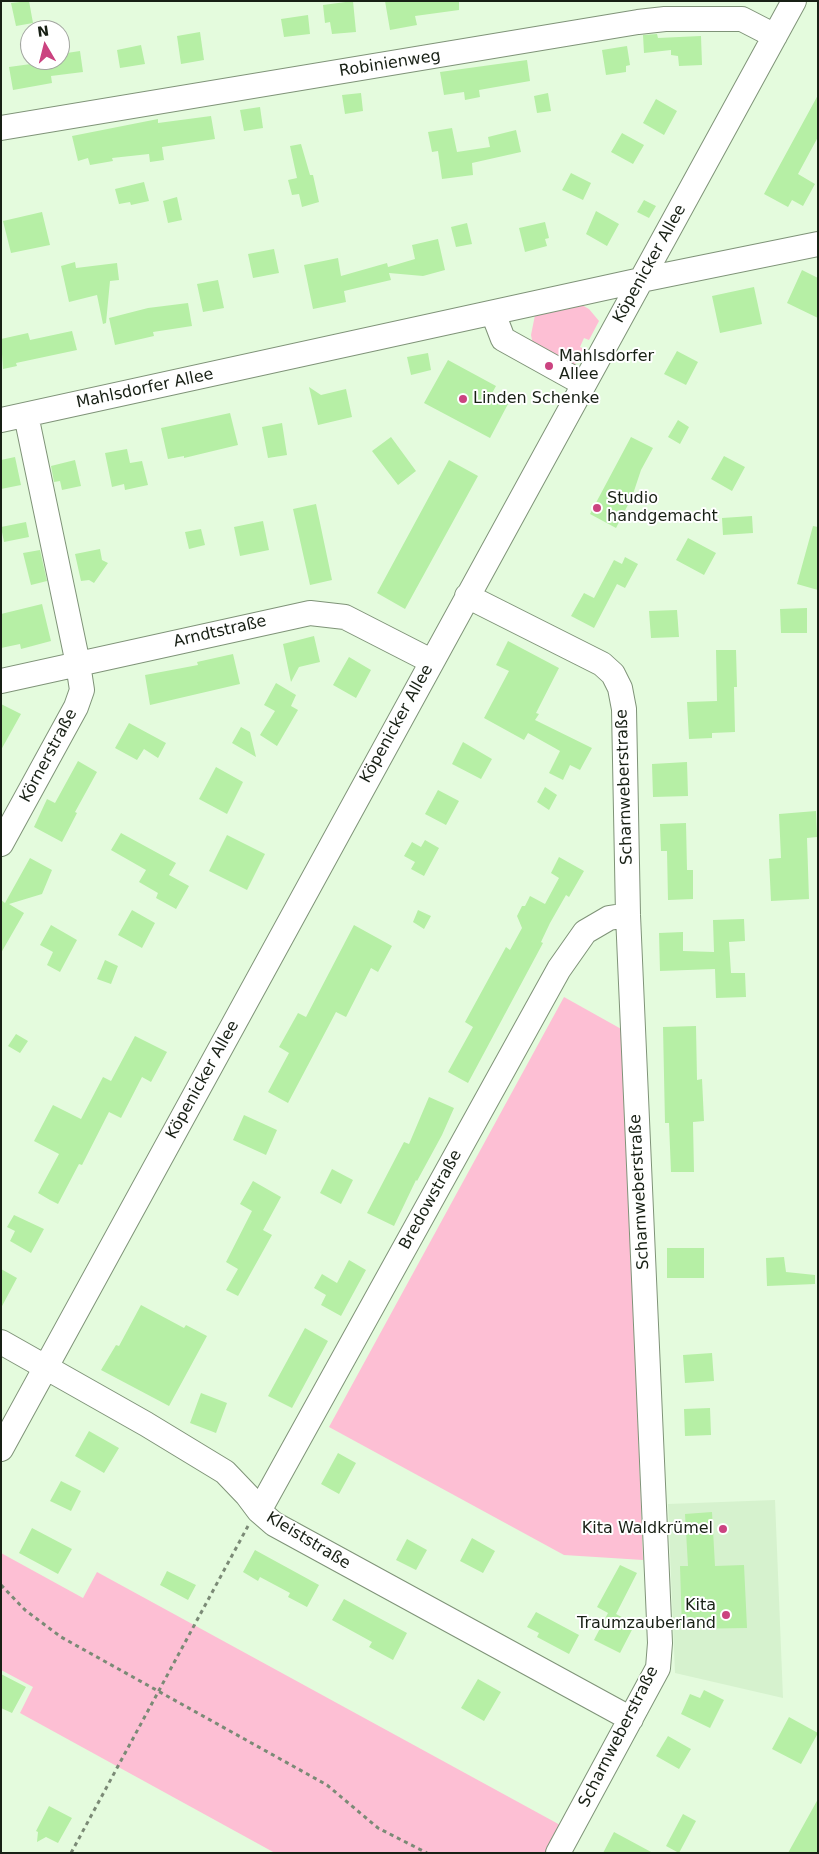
<!DOCTYPE html>
<meta charset="utf-8">
<style>
body{margin:0}
#map{position:relative;width:819px;height:1854px;overflow:hidden;background:#e4fbdd;font-family:"DejaVu Sans",sans-serif}
canvas{display:block}
.frame{position:absolute;inset:0;border:2px solid #182015;pointer-events:none}
.north{position:absolute;left:20px;top:20px;width:50px;height:50px;box-sizing:border-box;background:#fff;border:1px solid #a3a6a1;border-radius:50%;rotate:352deg;font-size:14px;font-weight:700;line-height:20px;text-align:center;color:#182015}
.north::after{content:'';display:block;margin:auto;width:18px;height:22px;background:#cb4380;clip-path:polygon(50% 0,100% 100%,50% 72%,0 100%)}
</style>
<div id="map">
<canvas width="819" height="1854"></canvas>
<div class="frame"></div>
<div class="north">N</div>
</div>
<script>
const ctx = document.querySelector('canvas').getContext('2d');
ctx.lineJoin = 'round';
function paint(path, color) { ctx.fillStyle = color; ctx.fill(path, 'evenodd'); }
const poly = rows => new Path2D(rows.map(r => 'M' + r).join(''));
function stroke(path, color, width, dash) { ctx.strokeStyle = color; ctx.lineWidth = width; ctx.lineCap = dash ? 'butt' : 'round'; ctx.setLineDash(dash || []); ctx.stroke(path); }
function label(font, color, halo, rows, align = 'center') {
  ctx.font = font + ' "DejaVu Sans",sans-serif'; ctx.lineWidth = 4; ctx.setLineDash([]); ctx.textBaseline = 'middle'; ctx.strokeStyle = halo; ctx.fillStyle = color; for (const [text, x, y, turn = 0] of rows) {
    ctx.save(); ctx.translate(x, y); ctx.rotate((+turn || 0) * Math.PI / 180); ctx.textAlign = isNaN(turn) ? turn : align; if (halo) ctx.strokeText(text, 0, 0); ctx.fillText(text, 0, 0); ctx.restore();
  }
}
paint(poly([
 [775,1500,783,1698,675,1673,668,1504]
]), '#d6f2ce');
paint(poly([
 [580,304,589,309,599,321,589,340,584,338,580,347,584,349,575,364,572,365,533,345,531,335,535,315],
 [564,997,623,1030,643,1560,564,1555,329,1427],
 [1,1553,83,1598,97,1572,562,1826,546,1853,275,1853,20,1713,33,1687,1,1670]
]), '#fdbfd4');
paint(poly([
 [29,1,33,23,16,26,11,3],
 [353,1,356,32,332,34,330,22,325,23,323,5],
 [385,1,459,1,459,10,415,16,417,25,390,30],
 [308,15,310,34,284,37,281,19],
 [200,32,204,60,181,64,177,36],
 [657,34,658,38,701,36,702,65,679,66,678,56,671,55,671,50,644,53,643,35],
 [141,45,145,64,120,68,117,50],
 [627,46,630,65,626,66,626,72,606,75,602,50],
 [80,51,83,72,51,76,52,83,13,90,9,67,60,60,60,54],
 [527,60,530,81,479,90,480,97,465,100,464,92,444,95,440,72],
 [361,93,363,111,345,114,342,95],
 [548,93,551,111,537,113,534,96],
 [818,95,818,137,798,174,815,184,803,206,792,200,788,207,764,194],
 [656,99,677,111,664,135,643,123],
 [260,107,263,128,244,131,240,110],
 [211,116,215,139,162,147,164,160,150,162,149,154,112,158,113,161,90,165,88,158,78,161,72,136,158,119,158,123],
 [452,128,457,152,490,147,488,137,516,130,521,152,472,163,473,175,442,179,438,151,432,152,428,132],
 [622,133,644,145,633,164,611,152],
 [301,144,310,175,313,175,319,202,302,207,299,194,292,195,288,180,297,178,290,146],
 [571,173,591,183,583,200,562,190],
 [144,182,149,201,131,205,130,202,119,204,115,189],
 [177,197,182,220,168,223,163,201],
 [644,200,656,206,649,218,637,212],
 [596,211,619,224,607,246,586,234],
 [42,212,50,245,11,253,3,221],
 [545,222,549,238,545,239,547,246,525,252,519,228],
 [467,223,472,244,456,247,451,227],
 [438,239,445,270,423,276,389,273,391,280,344,291,346,302,313,309,304,265,338,258,341,276,387,263,388,267,415,259,412,245],
 [274,249,279,273,253,278,248,254],
 [75,262,76,268,117,263,119,280,110,281,106,323,103,324,97,295,69,302,61,266],
 [802,270,818,278,818,318,787,303],
 [218,280,224,308,203,312,197,284],
 [754,287,762,324,720,333,712,296],
 [188,303,192,326,153,332,154,336,115,345,109,318,148,308],
 [72,331,77,350,16,363,17,366,3,369,1,339,28,333,30,340],
 [677,351,698,362,686,385,664,374],
 [428,353,431,370,411,375,407,357],
 [448,360,496,386,491,395,508,404,490,438,424,403],
 [309,387,321,395,346,389,352,417,318,425],
 [230,413,238,445,184,458,184,456,168,459,161,428],
 [678,420,689,427,680,444,668,437],
 [282,423,287,455,268,458,262,427],
 [391,437,416,471,398,485,372,451],
 [631,437,653,448,641,470,632,497,616,528,590,514],
 [127,449,130,463,142,461,148,485,125,490,124,484,112,487,105,453],
 [724,456,745,467,732,491,711,479],
 [15,457,21,485,1,489,1,460],
 [75,460,81,486,62,490,60,481,54,482,51,466],
 [449,460,478,476,405,609,377,593],
 [316,504,332,580,310,585,293,509],
 [752,516,753,533,723,535,722,518],
 [263,521,269,550,240,556,234,527],
 [26,522,29,537,4,542,1,527],
 [813,526,818,527,818,590,797,584],
 [201,529,205,545,189,549,185,532],
 [688,538,716,553,704,575,676,560],
 [100,549,102,560,108,563,94,583,89,580,81,581,75,554],
 [40,550,47,581,31,585,23,553],
 [625,557,638,564,625,588,617,584,594,628,571,616,584,593,594,598,614,560,622,564],
 [42,604,51,641,21,649,20,644,1,648,1,614],
 [807,608,807,633,781,633,780,609],
 [677,610,679,637,651,638,649,611],
 [314,636,320,662,299,667,291,682,283,644],
 [508,641,559,668,536,713,539,714,535,720,592,748,580,770,570,765,563,780,549,773,560,751,528,733,524,740,484,718,509,671,496,665],
 [716,650,736,650,737,687,734,687,735,732,712,733,712,738,689,739,687,702,717,701],
 [233,654,240,684,150,705,145,675,198,665,197,662],
 [349,657,371,670,356,698,333,685],
 [276,683,296,695,291,706,298,710,277,746,260,735,275,711,264,705],
 [1,704,21,714,1,750],
 [129,723,166,743,158,758,144,749,137,760,115,748],
 [241,727,250,732,256,757,232,743],
 [463,742,492,759,481,779,452,764],
 [78,761,97,772,75,812,77,813,62,842,34,827,47,799,55,803],
 [687,762,688,796,653,797,652,764],
 [216,767,243,782,227,814,199,799],
 [545,787,557,795,549,810,537,802],
 [438,790,459,801,446,825,425,814],
 [816,811,817,837,807,838,809,899,771,901,769,859,781,858,779,814],
 [686,823,687,870,693,870,693,899,668,900,667,851,661,851,660,824],
 [121,833,176,863,169,875,189,886,176,909,156,898,158,893,139,882,146,870,111,850],
 [227,835,265,854,247,890,209,871],
 [425,840,439,848,424,876,411,869,415,862,404,856,412,842,421,847],
 [559,857,584,871,569,897,566,895,550,923,541,942,543,943,468,1083,448,1072,473,1027,465,1022,506,947,510,950,522,928,517,916,522,906,525,906,530,896,545,904,559,878,551,873],
 [30,858,52,870,42,894,9,904,24,913,1,953,1,900,5,903],
 [132,910,155,923,142,948,118,935],
 [418,910,431,916,424,929,413,922],
 [744,919,745,941,729,942,731,973,745,973,746,997,716,998,715,969,660,971,659,933,683,932,683,951,714,952,713,920],
 [51,925,77,940,60,972,47,965,53,952,40,945],
 [354,925,392,946,378,972,371,968,346,1017,336,1012,288,1103,268,1092,289,1053,279,1047,298,1013,306,1017],
 [105,960,118,966,111,984,97,979],
 [696,1026,697,1080,702,1079,704,1121,693,1122,694,1172,671,1172,669,1123,665,1123,663,1027],
 [16,1034,28,1041,20,1053,8,1046],
 [135,1036,167,1052,151,1082,142,1077,121,1118,109,1112,82,1165,79,1164,58,1204,50,1200,38,1193,59,1154,34,1141,53,1105,81,1119,103,1077,111,1081],
 [429,1097,454,1108,442,1135,417,1181,416,1180,394,1226,367,1213,404,1142,409,1144],
 [244,1115,277,1130,266,1155,233,1140],
 [332,1169,353,1180,341,1204,320,1193],
 [253,1181,281,1197,263,1230,272,1235,238,1296,226,1290,238,1269,226,1262,252,1211,240,1204],
 [14,1215,44,1229,31,1253,10,1241,15,1231,7,1227],
 [667,1248,704,1248,704,1278,667,1278],
 [784,1257,786,1272,815,1275,815,1284,767,1286,766,1258],
 [349,1260,366,1270,341,1316,321,1305,326,1295,314,1288,322,1274,337,1283],
 [1,1269,17,1278,1,1308],
 [141,1305,184,1328,186,1325,207,1336,169,1406,101,1370,116,1345,119,1346],
 [305,1328,328,1341,292,1408,268,1396],
 [712,1353,714,1381,685,1383,683,1355],
 [201,1393,227,1403,216,1433,190,1423],
 [710,1408,711,1435,685,1436,684,1409],
 [89,1431,119,1448,104,1473,75,1456],
 [338,1453,356,1463,339,1494,321,1484],
 [61,1481,81,1491,71,1511,50,1501],
 [712,1512,715,1566,744,1565,747,1628,682,1629,680,1566,688,1566,685,1514],
 [32,1528,72,1549,58,1574,19,1553],
 [472,1538,495,1551,483,1573,460,1561],
 [407,1539,427,1550,416,1570,396,1560],
 [255,1550,319,1585,307,1607,288,1597,290,1593,260,1577,258,1581,243,1572],
 [620,1565,637,1573,616,1614,635,1624,620,1653,594,1640,608,1613,597,1607],
 [167,1571,196,1585,188,1600,160,1585],
 [344,1599,407,1633,393,1660,369,1647,372,1642,332,1620],
 [536,1612,579,1635,569,1654,537,1637,539,1633,527,1627],
 [1,1674,26,1687,12,1713,1,1708],
 [478,1679,501,1692,484,1721,461,1708],
 [704,1690,724,1700,710,1728,681,1714,690,1694,700,1698],
 [789,1717,818,1733,801,1764,772,1749],
 [668,1736,691,1749,679,1769,656,1756],
 [818,1799,818,1853,788,1853],
 [49,1806,72,1818,58,1843,46,1837,37,1842,38,1832,36,1831],
 [683,1814,696,1821,679,1853,666,1846],
 [614,1832,653,1853,603,1853]
]), '#b6efa5');
const minor = poly([
 [1,128,638,22,665,19,742,19,775,36],
 [493,313,503,339,584,384],
 [1,420,641,280,818,244],
 [467,596,602,664,613,674,620,688,624,709,628,915,660,1643,658,1668,558,1853],
 [1,681,310,613,345,617,431,661],
 [1,844,76,707,82,690,78,664,26,415],
 [1,1342,146,1424,225,1472,247,1495,259,1511,274,1524,631,1719],
 [1,1449,794,1],
 [259,1511,559,969,585,932,609,918,628,915]
]);
stroke(minor, '#7f9378', 26);
stroke(poly([
 [1,1585,25,1610,61,1637,327,1785,378,1828,427,1853],
 [71,1853,248,1526]
]), '#7b8a76', 3, [4, 4]);
stroke(minor, '#fff', 24);
for (const [x, y, r, color] of [
 [549,366,5,"#cb4380"],
 [463,399,5,"#cb4380"],
 [597,508,5,"#cb4380"],
 [723,1529,5,"#cb4380"],
 [726,1615,5,"#cb4380"]
]) { const dot = new Path2D(); dot.arc(x, y, r, 0, 2 * Math.PI); ctx.fillStyle = color; ctx.fill(dot); stroke(dot, '#fff', 2); }
label('16px', '#182015', '#fff', [
 ["Robinienweg",390,64,-9],
 ["Köpenicker Allee",650,264,-61],
 ["Mahlsdorfer Allee",145,389,-12],
 ["Arndtstraße",220,632,-13],
 ["Köpenicker Allee",397,724,-61],
 ["Körnerstraße",49,756,-62],
 ["Scharnweberstraße",625,787,-92],
 ["Köpenicker Allee",203,1080,-61],
 ["Scharnweberstraße",640,1192,-93],
 ["Bredowstraße",431,1200,-61],
 ["Kleiststraße",308,1541,31],
 ["Scharnweberstraße",619,1737,-63]
]);
label('16px', '#182015', '#fff', [
 ["Mahlsdorfer",559,357],
 ["Allee",559,375],
 ["Linden Schenke",473,399],
 ["Studio",607,499],
 ["handgemacht",607,517],
 ["Kita Waldkrümel",713,1529,"right"],
 ["Kita",716,1606,"right"],
 ["Traumzauberland",716,1624,"right"]
], 'left');
</script>
